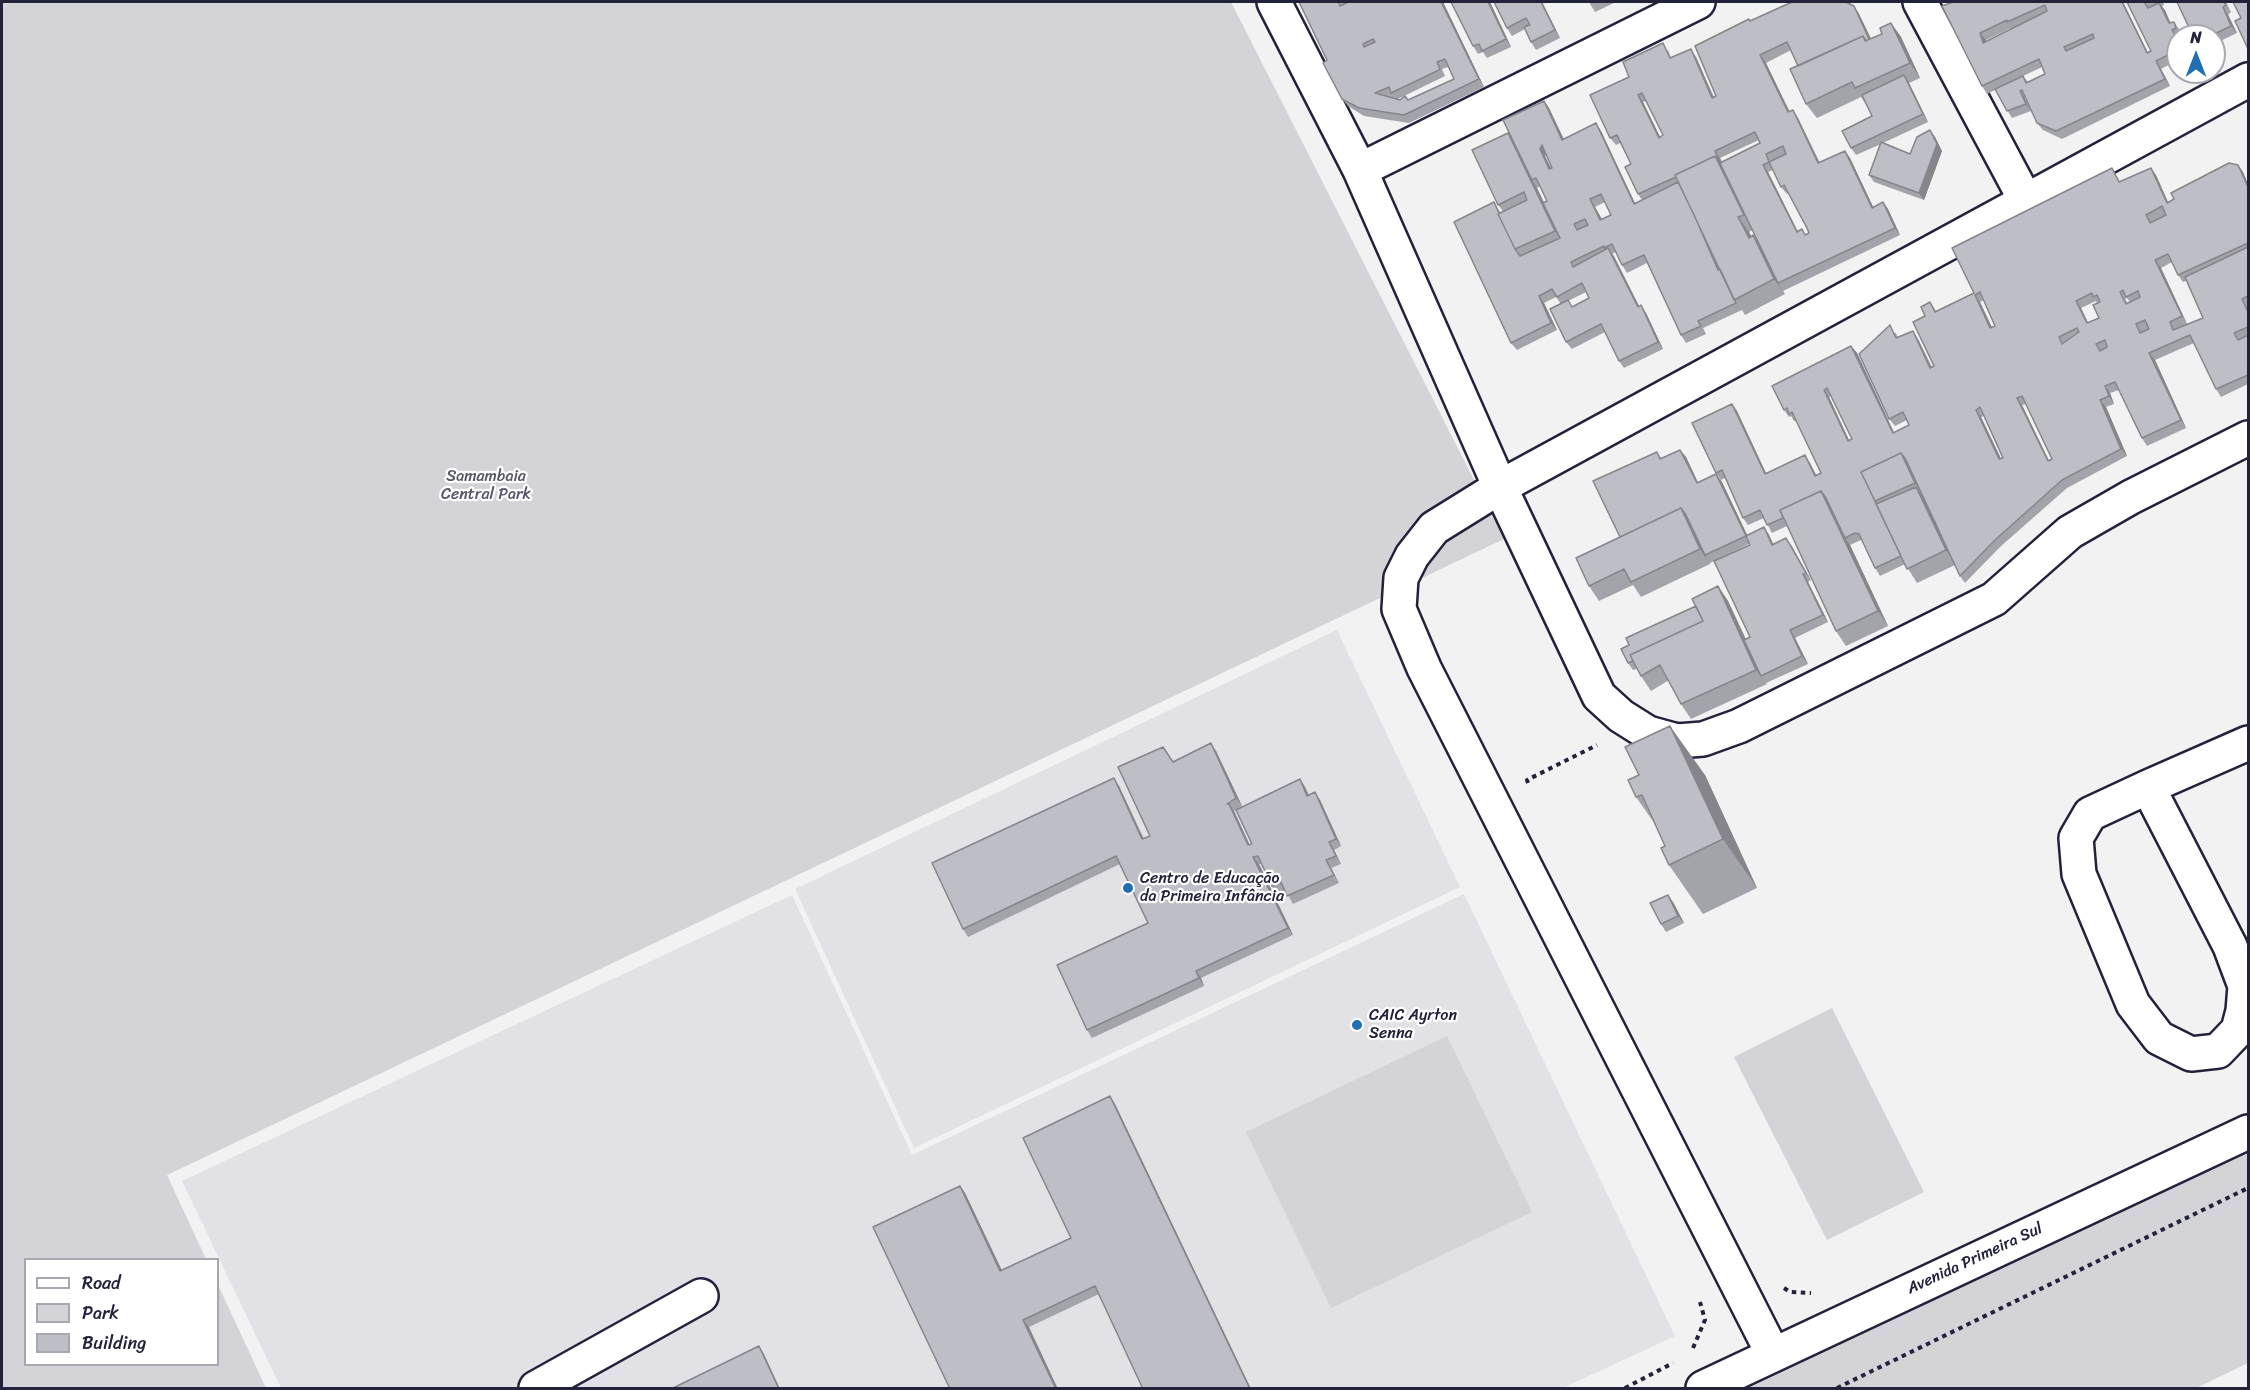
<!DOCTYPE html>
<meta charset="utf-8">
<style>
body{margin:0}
#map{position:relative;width:2250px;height:1390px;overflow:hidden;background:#f2f2f3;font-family:Sriracha,sans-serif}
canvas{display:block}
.frame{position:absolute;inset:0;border:3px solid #22223b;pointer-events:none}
.legend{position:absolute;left:24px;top:1258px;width:195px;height:108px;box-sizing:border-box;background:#fff;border:2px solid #a7a7b1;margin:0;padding:8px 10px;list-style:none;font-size:18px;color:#22223b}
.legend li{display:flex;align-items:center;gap:12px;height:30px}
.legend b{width:30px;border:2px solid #a7a7b1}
.north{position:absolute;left:2166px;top:24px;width:60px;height:60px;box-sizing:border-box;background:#fff;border:2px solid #a7a7b1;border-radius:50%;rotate:0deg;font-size:16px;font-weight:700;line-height:24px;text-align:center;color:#22223b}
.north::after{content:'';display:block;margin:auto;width:21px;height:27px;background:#1f6fb2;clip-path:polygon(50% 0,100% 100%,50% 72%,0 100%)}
</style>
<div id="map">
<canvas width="2250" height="1390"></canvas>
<div class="frame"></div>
<ul class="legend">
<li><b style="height:8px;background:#fff"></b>Road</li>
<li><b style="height:16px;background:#d3d3d8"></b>Park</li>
<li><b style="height:16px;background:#bebec6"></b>Building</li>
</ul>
<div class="north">N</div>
</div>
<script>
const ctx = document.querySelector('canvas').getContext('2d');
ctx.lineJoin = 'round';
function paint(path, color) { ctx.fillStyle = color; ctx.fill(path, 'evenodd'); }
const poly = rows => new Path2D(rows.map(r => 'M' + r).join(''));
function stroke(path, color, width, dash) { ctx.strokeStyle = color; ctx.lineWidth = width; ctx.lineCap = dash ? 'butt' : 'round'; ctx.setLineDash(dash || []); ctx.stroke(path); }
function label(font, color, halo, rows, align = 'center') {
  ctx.font = font + ' Sriracha,sans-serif'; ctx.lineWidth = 4.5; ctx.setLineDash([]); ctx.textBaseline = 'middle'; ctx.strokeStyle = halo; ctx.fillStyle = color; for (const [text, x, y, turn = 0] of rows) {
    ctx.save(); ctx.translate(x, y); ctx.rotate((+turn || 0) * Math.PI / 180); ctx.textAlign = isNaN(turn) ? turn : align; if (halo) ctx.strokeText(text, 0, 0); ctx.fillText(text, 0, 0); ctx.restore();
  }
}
paint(poly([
 [1337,630,1460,887,914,1148,795,889],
 [1464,894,1675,1336,1563,1388,281,1388,182,1181,792,895,912,1155]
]), '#e2e2e6');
paint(poly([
 [2,2,1231,2,1504,539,167,1175,206,1259,26,1260,26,1364,218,1364,218,1285,266,1388,2,1388],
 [1832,1008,1924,1192,1827,1240,1734,1057],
 [1447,1036,1532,1212,1331,1308,1246,1132],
 [2248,1150,2248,1363,2196,1388,1749,1388]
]), '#d3d3d8');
const minor = poly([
 [1274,2,1360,170,1500,487,1599,696,1621,716,1648,733,1677,741,1703,739,1739,726,1994,599,2070,532,2131,497,2248,438],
 [1920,2,2026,201],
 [1360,170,1698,2],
 [2148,787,2230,946,2245,986,2243,1011,2238,1030,2218,1051,2191,1054,2159,1038,2133,1004,2079,874,2076,838,2090,814,2148,787,2248,743],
 [1773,1354,1424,668,1399,609,1401,578,1412,556,1434,528,1500,487,2248,80],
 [536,1388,701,1296]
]);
const major = poly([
 [1703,1388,2248,1132]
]);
stroke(minor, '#22223b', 38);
stroke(major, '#22223b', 38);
stroke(poly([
 [1528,783,1527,780,1597,745],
 [1784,1288,1790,1292,1811,1293],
 [1693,1348,1705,1320,1700,1302],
 [1625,1388,1673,1363],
 [1837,1388,2248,1188]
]), '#22223b', 4, [4.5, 4.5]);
stroke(minor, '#fff', 33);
stroke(major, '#fff', 33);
paint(poly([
 [1299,2,1443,2,1484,87,1409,123,1364,116,1348,106,1342,99,1327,60],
 [1448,67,1454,79,1408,100,1405,96,1400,100,1398,99,1445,76,1442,69],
 [1451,2,1490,2,1511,47,1487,58,1483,52,1478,54,1473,46],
 [1542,2,1560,38,1536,50,1531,42,1525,29,1512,36,1507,28],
 [1589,2,1616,2,1595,12],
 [1953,2,2124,2,2123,2,2148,53,2151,51,2127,2,2163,2,2164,5,2162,6,2170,23,2174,22,2179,29,2182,36,2178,36,2178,60,2161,69,2170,86,2062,139,2043,130,2037,123,2026,98,2025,99,2031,111,2012,118,1995,90,1987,94,1982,86],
 [2011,28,2012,29,1986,41,1986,40],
 [2042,67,2045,74,2028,82,2023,76],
 [2177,2,2226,2,2231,12,2228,15,2237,33,2214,44,2214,36,2193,36],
 [1854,6,1859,14,1871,39,1882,34,1891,23,1901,37,1920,78,1909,83,1928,122,1883,143,1910,154,1930,130,1935,137,1942,151,1924,200,1874,182,1869,175,1881,144,1856,155,1851,148,1872,116,1865,103,1861,97,1817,118,1806,104,1798,66,1791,50,1766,63,1790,112,1798,118,1820,163,1845,151,1850,158,1873,207,1883,202,1888,209,1900,235,1783,291,1785,294,1745,315,1742,310,1703,328,1706,334,1686,343,1681,335,1647,263,1627,273,1622,265,1616,252,1612,254,1639,306,1646,313,1663,349,1624,368,1619,361,1605,332,1572,349,1566,342,1561,304,1556,297,1544,303,1557,330,1517,350,1511,343,1494,202,1500,212,1503,211,1498,205,1512,139,1544,101,1549,108,1564,139,1601,131,1635,203,1642,200,1638,194,1631,164,1620,143,1616,145,1610,138,1629,77,1668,50,1671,58,1696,57,1714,97,1716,96,1750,21],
 [1646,101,1663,135,1660,137,1643,102],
 [1759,140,1760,143,1722,162,1720,158],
 [1546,154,1552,168,1551,168,1545,156],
 [1773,170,1781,187,1787,194,1788,193,1809,233,1805,235,1802,229,1798,232,1768,172],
 [1540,186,1547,201,1544,203,1537,188],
 [1605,202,1611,215,1602,219,1595,207],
 [1753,230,1758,242,1751,236,1749,232],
 [1586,292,1589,298,1572,307,1568,301],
 [2238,165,2243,172,2248,184,2248,306,2247,306,2248,308,2248,384,2221,397,2216,389,2194,343,2155,360,2186,428,2147,446,2142,438,2119,390,2110,393,2114,404,2106,407,2127,456,2067,488,2000,547,1965,583,1960,576,1955,565,1917,583,1905,564,1880,576,1875,568,1862,541,1861,540,1850,545,1888,626,1846,646,1836,631,1787,526,1772,533,1764,518,1748,525,1743,518,1725,478,1721,480,1716,473,1732,404,1737,411,1766,473,1810,463,1816,475,1821,473,1796,421,1794,421,1791,416,1789,417,1784,410,1851,346,1857,353,1894,433,1909,425,1907,420,1895,426,1889,419,1895,332,1898,337,1918,339,1932,367,1934,366,1925,316,1930,302,1936,311,1974,293,2117,176,2120,182,2156,175,2168,203],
 [2172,262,2178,275,2183,282,2186,281,2203,318,2187,324,2161,268],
 [2127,298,2130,302,2128,304,2125,299],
 [1984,300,1995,326,1992,328,1980,302],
 [2096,301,2097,303,2099,318,2088,323,2081,308],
 [1831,396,1852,439,1849,440,1829,397],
 [2026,404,2052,459,2049,461,2022,405],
 [1984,416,2003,458,2001,459,1981,417],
 [1680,450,1686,457,1698,483,1716,474,1722,482,1747,535,1764,527,1769,535,1773,544,1791,545,1811,580,1808,582,1828,622,1795,638,1808,664,1766,683,1767,684,1691,719,1681,704,1669,680,1651,691,1641,676,1637,669,1633,670,1628,663,1629,645,1696,606,1718,586,1728,601,1746,639,1750,637,1749,544,1710,563,1710,564,1641,597,1633,585,1599,601,1589,586,1620,537,1657,452,1662,459],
 [1216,751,1242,806,1234,811,1250,845,1252,844,1300,779,1305,787,1309,795,1320,800,1341,846,1334,850,1341,864,1331,868,1339,883,1293,904,1285,890,1277,894,1272,886,1261,864,1259,864,1293,935,1201,978,1204,986,1092,1038,1087,1030,1148,923,1120,864,968,937,963,929,1119,786,1144,839,1150,836,1173,762],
 [1705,775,1757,888,1703,914,1669,865,1665,846,1655,824,1636,797],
 [1673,902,1684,923,1666,932,1661,924],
 [1115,1104,1251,1389,1143,1389,1099,1294,1029,1327,950,1389,960,1186,965,1193,1002,1271,1071,1238]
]), '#a3a3aa');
paint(poly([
 [1441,2,1443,2,1484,87,1479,79],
 [1488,2,1490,2,1511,47,1506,39],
 [1541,2,1542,2,1560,38,1555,30],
 [2122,2,2123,2,2152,61,2147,53],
 [2159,3,2165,10,2174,31,2169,23],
 [1854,6,1859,14,1876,49,1870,41],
 [2223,7,2228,15,2237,33,2231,26],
 [1891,23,1901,37,1920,78,1910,63],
 [1980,33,1986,40,1988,50,1983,43],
 [1691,49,1696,57,1717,106,1712,98],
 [1760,55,1766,63,1793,120,1788,112],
 [2156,61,2161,69,2170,86,2165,79],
 [1904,75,1909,83,1928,122,1923,114],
 [2020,91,2025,99,2031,111,2026,104],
 [1638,95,1643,102,1664,145,1659,138],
 [1544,101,1549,108,1567,147,1562,140],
 [1793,110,1798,118,1823,171,1818,163],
 [1596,123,1601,131,1639,212,1634,204],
 [1930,130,1935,137,1942,151,1924,200,1919,193],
 [1508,133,1518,148,1532,180,1537,188,1565,246,1555,231],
 [1542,145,1547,153,1545,156,1555,177,1549,169,1540,149],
 [1715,151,1720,158,1754,230,1744,215,1715,156],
 [1845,151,1850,158,1877,215,1872,208],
 [1763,165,1768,172,1802,240,1797,232],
 [2238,165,2243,172,2248,184,2248,187],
 [2151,168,2156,175,2172,211,2167,203],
 [1680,182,1685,189,1723,277,1718,270],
 [1590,199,1595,207,1606,227,1600,220],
 [1883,202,1888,209,1900,235,1895,228],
 [1738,217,1749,232,1759,252,1749,238],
 [1753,235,1764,249,1778,283,1785,294,1774,279],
 [1608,248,1614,256,1643,314,1638,307],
 [2155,260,2161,268,2187,324,2182,316],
 [1975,295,1980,302,1996,336,1990,328],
 [1539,296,1544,303,1557,330,1551,323],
 [2076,301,2081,308,2092,331,2087,323],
 [1641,305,1646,313,1663,349,1658,342],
 [1913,331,1918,339,1935,376,1930,368],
 [1851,346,1857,353,1898,441,1893,433],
 [2149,353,2155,360,2186,428,2181,420],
 [2105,386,2110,393,2114,404,2109,396],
 [1824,390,1829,397,1853,449,1848,441],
 [2017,398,2022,405,2053,469,2048,461],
 [2100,400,2106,407,2127,456,2121,449],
 [1732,404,1737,411,1770,482,1765,474],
 [1976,410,1981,417,2005,467,1999,459],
 [1680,450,1686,457,1702,491,1697,483],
 [1901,453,1911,468,1925,498,1915,483],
 [1805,455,1810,463,1820,483,1815,476],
 [1716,474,1722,482,1751,543,1746,536],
 [1916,487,1926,501,1956,564,1946,550],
 [1821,491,1831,505,1845,538,1850,545,1888,626,1878,611],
 [1681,508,1691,522,1705,555,1710,564,1700,549],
 [1764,527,1769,535,1777,552,1772,545],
 [1786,538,1791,545,1811,580,1806,573],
 [1803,574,1808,582,1828,622,1823,615],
 [1718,586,1728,601,1762,675,1761,676,1767,684,1756,670],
 [1790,630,1795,638,1808,664,1802,656],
 [1670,726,1705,775,1757,888,1723,839],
 [1211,743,1216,751,1242,806,1236,798],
 [1114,778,1119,786,1147,847,1142,839],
 [1300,779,1305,787,1312,803,1307,796],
 [1315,792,1320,800,1341,846,1336,839],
 [1229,804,1234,811,1253,853,1248,845],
 [1329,842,1334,850,1341,864,1336,856],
 [1253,857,1259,864,1293,935,1288,928],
 [1326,860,1331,868,1339,883,1334,875],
 [1668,895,1673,902,1684,923,1678,916],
 [1196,971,1201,978,1204,986,1199,978],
 [1110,1096,1115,1104,1251,1389,1250,1389],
 [960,1186,965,1193,1006,1279,1000,1271],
 [1023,1320,1029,1327,1058,1389,1056,1389],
 [759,1346,764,1354,780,1389,779,1389]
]), '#85858b');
const building = poly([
 [1299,2,1338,2,1340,6,1349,2,1441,2,1479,79,1404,115,1359,108,1342,99,1323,63,1327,60,1299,2],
 [1373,39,1375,42,1364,47,1363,44,1373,39],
 [1445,59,1454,79,1408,100,1405,96,1400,100,1375,93,1389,87,1391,93,1437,71,1440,69,1437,62,1445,59],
 [1451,2,1488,2,1506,39,1482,51,1479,44,1473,46,1451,2],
 [1494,2,1541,2,1555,30,1531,42,1524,27,1530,25,1526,18,1507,28,1494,2],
 [1792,2,1846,2,1854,6,1869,39,1866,41,1863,36,1798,66,1787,42,1760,55,1788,112,1793,110,1818,163,1845,151,1872,208,1883,202,1895,228,1778,283,1720,163,1760,143,1755,132,1715,151,1720,163,1715,156,1675,175,1676,177,1638,194,1625,167,1631,164,1617,135,1610,138,1590,95,1629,77,1623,62,1663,43,1670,58,1691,49,1712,98,1716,96,1695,46,1749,19,1750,21,1792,2],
 [1642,93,1663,135,1659,138,1638,95,1642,93],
 [1783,146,1786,154,1769,162,1781,187,1784,185,1807,228,1809,233,1805,235,1802,229,1797,232,1763,165,1769,162,1766,154,1783,146],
 [1953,2,2122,2,2147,53,2151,51,2127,2,2144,2,2148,8,2159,3,2169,23,2174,22,2176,28,2172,30,2178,41,2178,50,2156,61,2165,79,2056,131,2037,123,2022,90,2020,91,2026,104,2007,111,1995,89,2023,76,2026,83,2045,74,2039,59,1982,86,1942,6,1953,2],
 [2045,5,2047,11,1983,43,1980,33,2007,20,2007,22,2045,5],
 [2093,34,2094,38,2066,51,2064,47,2093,34],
 [2177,2,2224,2,2226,5,2223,7,2231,26,2210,36,2193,36,2177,2],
 [2233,2,2248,2,2248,49,2235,21,2241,18,2233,2],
 [1891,23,1910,63,1855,88,1852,82,1806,104,1790,69,1863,36,1865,41,1882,34,1880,28,1891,23],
 [1904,75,1923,114,1851,148,1842,131,1872,116,1862,95,1904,75],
 [1544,101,1562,140,1596,123,1634,204,1678,182,1695,217,1718,270,1720,269,1736,303,1698,321,1701,326,1681,335,1644,255,1622,265,1612,244,1604,248,1604,246,1571,262,1573,267,1608,248,1638,307,1641,305,1658,342,1619,361,1601,324,1566,342,1550,309,1568,300,1572,307,1589,298,1582,283,1557,297,1552,289,1539,296,1551,323,1511,343,1454,222,1494,202,1499,213,1498,214,1515,249,1520,256,1560,238,1543,203,1547,201,1536,178,1532,180,1503,120,1544,101],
 [1542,145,1552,168,1549,169,1540,149,1542,145],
 [1601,194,1611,215,1600,220,1590,199,1601,194],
 [1585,219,1588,225,1577,230,1574,224,1585,219],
 [1930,130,1937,144,1919,193,1869,175,1881,142,1910,154,1917,137,1930,130],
 [1508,133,1555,231,1515,249,1498,214,1527,200,1524,192,1498,205,1472,150,1508,133],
 [1715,156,1744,215,1738,217,1749,238,1753,235,1774,279,1734,300,1675,175,1715,156],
 [2229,163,2238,165,2248,187,2248,243,2178,275,2168,254,2155,260,2182,316,2170,322,2173,330,2203,318,2185,277,2248,247,2248,296,2242,299,2248,312,2248,327,2234,333,2238,340,2248,335,2248,375,2216,389,2190,335,2149,353,2181,420,2142,438,2115,382,2105,386,2109,396,2100,400,2121,449,2062,480,1995,540,1960,576,1906,460,1901,453,1861,472,1901,556,1875,568,1859,534,1855,533,1845,538,1826,498,1821,491,1780,510,1783,518,1767,525,1760,510,1743,518,1722,470,1716,473,1692,423,1732,404,1765,474,1805,455,1815,476,1821,473,1792,412,1789,414,1787,408,1784,410,1772,386,1851,346,1893,433,1909,425,1903,412,1889,419,1859,354,1890,325,1896,338,1913,331,1930,368,1934,366,1913,322,1925,316,1921,307,1930,302,1935,312,1974,293,1952,248,2112,168,2119,182,2151,168,2167,203,2174,199,2171,193,2229,163],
 [2162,206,2166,215,2150,223,2146,215,2162,206],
 [2123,290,2126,297,2138,291,2140,297,2126,304,2120,292,2123,290],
 [1980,292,1995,326,1990,328,1975,295,1980,292],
 [2092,293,2093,297,2097,295,2100,302,2093,305,2099,318,2087,323,2076,301,2092,293],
 [2145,320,2149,329,2140,333,2136,324,2145,320],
 [2077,328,2079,332,2062,344,2059,337,2077,328],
 [2105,340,2107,347,2100,351,2096,344,2105,340],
 [1827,388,1852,439,1848,441,1824,390,1827,388],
 [2022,396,2052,459,2048,461,2017,398,2022,396],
 [1980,407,2003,458,1999,459,1976,410,1980,407],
 [1680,450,1697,483,1716,474,1746,536,1705,555,1686,515,1681,508,1620,537,1593,481,1657,452,1660,459,1680,450],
 [1901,453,1915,483,1875,501,1861,472,1901,453],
 [1916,487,1946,550,1907,569,1876,504,1916,487],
 [1821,491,1878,611,1836,631,1780,510,1821,491],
 [1681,508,1700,549,1631,582,1624,569,1589,586,1576,558,1681,508],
 [1764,527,1772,545,1786,538,1806,573,1803,574,1823,615,1790,630,1802,656,1761,676,1744,640,1750,637,1714,561,1750,545,1746,536,1764,527],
 [1718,586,1756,670,1681,704,1660,665,1641,676,1630,655,1703,621,1692,599,1718,586],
 [1696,606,1703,621,1630,655,1633,661,1628,663,1621,649,1629,645,1626,638,1696,606],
 [1670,726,1723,839,1669,865,1661,848,1665,846,1642,795,1636,797,1628,780,1639,775,1625,747,1670,726],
 [1211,743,1236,798,1227,804,1229,804,1248,845,1252,844,1236,810,1300,779,1307,796,1315,792,1336,839,1329,842,1336,856,1326,860,1334,875,1287,896,1281,882,1272,886,1258,856,1253,857,1288,928,1196,971,1199,978,1087,1030,1057,965,1148,923,1116,856,963,929,932,863,1114,778,1142,839,1150,836,1118,767,1163,747,1173,762,1211,743],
 [1668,895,1678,916,1661,924,1650,903,1668,895],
 [1110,1096,1250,1389,1143,1389,1095,1286,1023,1320,1056,1389,950,1389,873,1227,960,1186,1000,1271,1071,1238,1023,1138,1110,1096],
 [759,1346,779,1389,671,1389,759,1346]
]);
paint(building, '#bebec6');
stroke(building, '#85858b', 1.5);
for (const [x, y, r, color] of [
 [1128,888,6,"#1f6fb2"],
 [1357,1025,6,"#1f6fb2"]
]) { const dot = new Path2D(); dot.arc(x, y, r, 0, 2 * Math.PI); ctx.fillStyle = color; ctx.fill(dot); stroke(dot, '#fff', 2); }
label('16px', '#57576a', '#fff', [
 ["Samambaia",486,477],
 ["Central Park",486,495]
]);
label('16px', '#22223b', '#fff', [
 ["Centro de Educação",1140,879],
 ["da Primeira Infância",1140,897],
 ["CAIC Ayrton",1369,1016],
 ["Senna",1369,1034]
], 'left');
label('16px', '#22223b', '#fff', [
 ["Avenida Primeira Sul",1975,1259,-25]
]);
</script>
